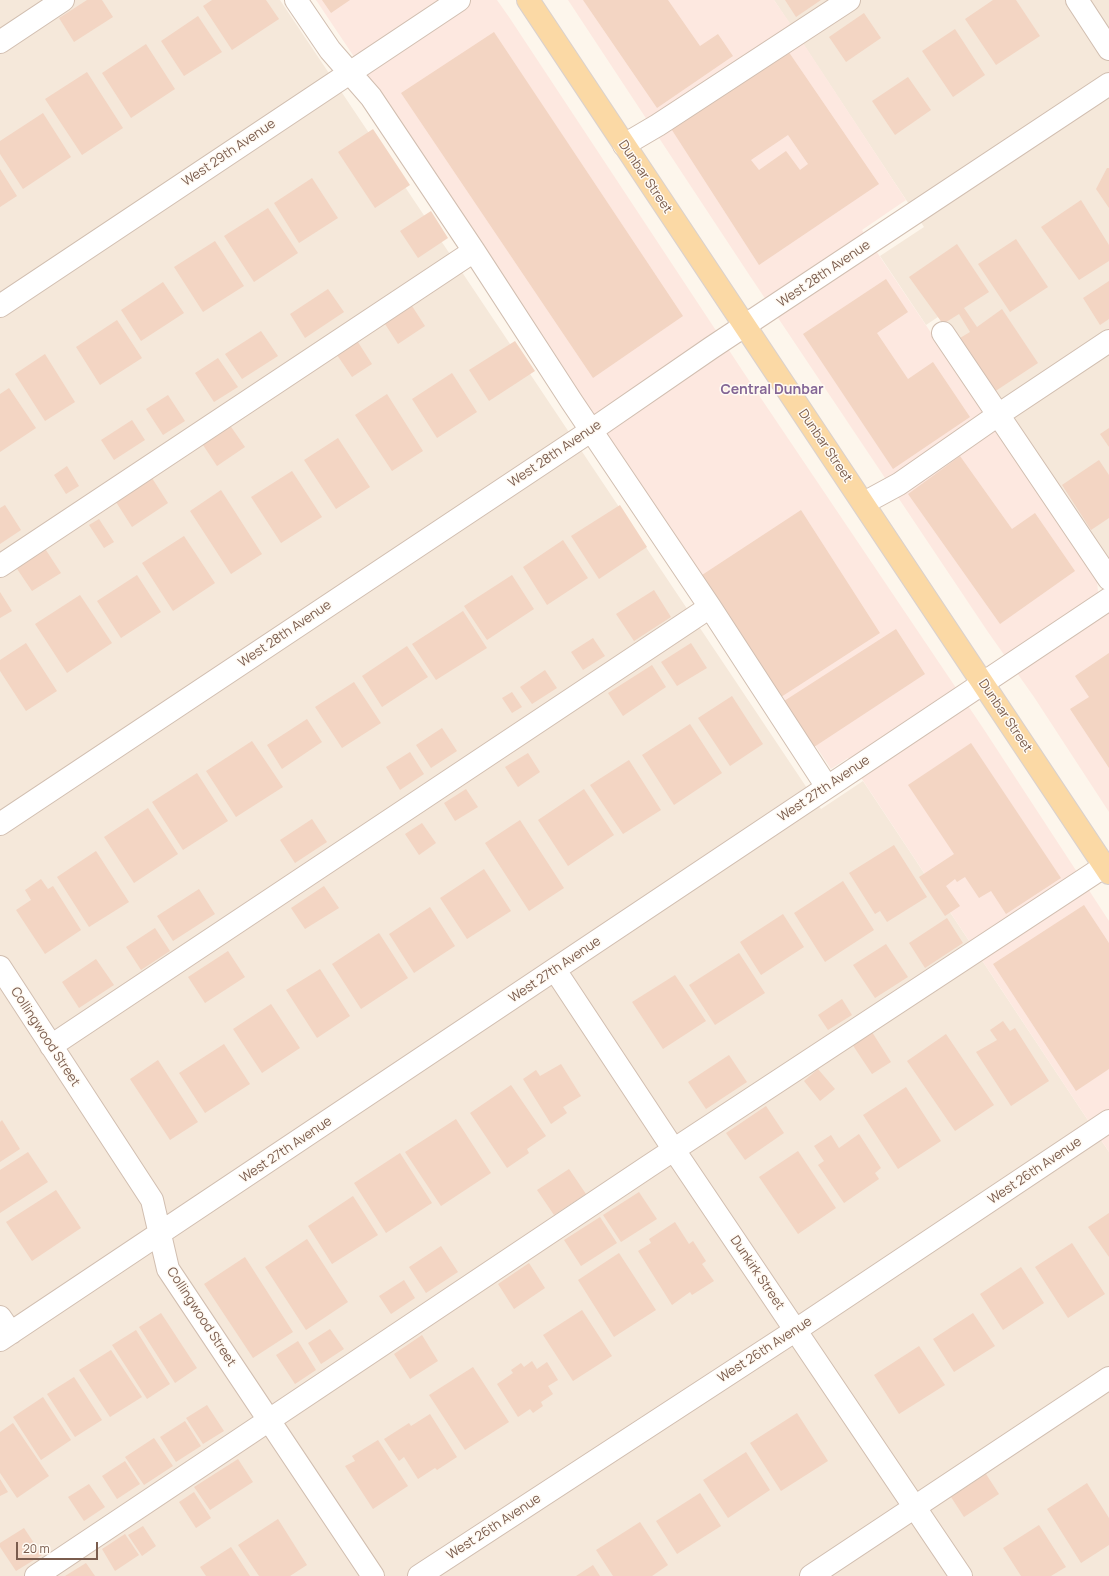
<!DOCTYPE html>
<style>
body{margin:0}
#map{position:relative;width:1109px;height:1576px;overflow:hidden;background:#fdf6ec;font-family:Manrope,sans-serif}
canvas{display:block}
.scale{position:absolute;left:16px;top:1542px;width:82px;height:18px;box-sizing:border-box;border:2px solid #7a5c4d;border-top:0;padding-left:5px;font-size:12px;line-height:14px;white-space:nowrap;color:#7a5c4d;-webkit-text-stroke:3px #fffaf3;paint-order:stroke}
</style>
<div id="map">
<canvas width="1109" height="1576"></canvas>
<div class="scale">20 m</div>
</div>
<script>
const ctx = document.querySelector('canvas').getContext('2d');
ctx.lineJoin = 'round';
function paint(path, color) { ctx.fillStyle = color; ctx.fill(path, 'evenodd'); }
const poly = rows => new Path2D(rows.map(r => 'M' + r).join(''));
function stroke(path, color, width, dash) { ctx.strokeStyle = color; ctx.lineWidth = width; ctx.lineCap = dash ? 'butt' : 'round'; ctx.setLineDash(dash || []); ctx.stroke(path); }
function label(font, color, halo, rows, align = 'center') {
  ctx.font = font + ' Manrope,sans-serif'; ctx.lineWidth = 3; ctx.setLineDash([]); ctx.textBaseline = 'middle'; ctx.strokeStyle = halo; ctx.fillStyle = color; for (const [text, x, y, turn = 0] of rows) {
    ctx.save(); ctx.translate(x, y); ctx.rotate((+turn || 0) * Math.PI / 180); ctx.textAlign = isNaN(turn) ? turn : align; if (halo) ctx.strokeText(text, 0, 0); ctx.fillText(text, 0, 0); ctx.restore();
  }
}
paint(poly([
 [0,0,280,0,821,809,863,781,1109,1152,1109,1576,0,1576],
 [774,0,1109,0,1109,566,938,317,926,325,880,256,924,227]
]), '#f5e8da');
paint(poly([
 [316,0,497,0,509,17,746,376,983,728,1109,921,1109,1152,848,758,831,769],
 [568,0,774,0,792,26,906,200,862,230,1097,580,1098,592,1109,608,1109,812,1034,697,988,632,750,276]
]), '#fde8e0');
paint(poly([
 [87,0,102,0,113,17,74,42,59,18],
 [212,0,266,0,279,19,232,50,203,6],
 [322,0,350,0,331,13],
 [583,0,668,0,700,46,718,34,733,56,657,108],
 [785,0,821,0,796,17],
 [993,0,1016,0,1040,36,996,65,965,19],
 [864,13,881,38,846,62,829,37],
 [198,16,222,52,184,76,161,41],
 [955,29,985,75,953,97,922,51],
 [494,32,683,316,593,378,401,93],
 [146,44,175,89,131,118,102,73],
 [786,48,879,184,759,265,670,127],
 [788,135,808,164,800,170,786,151,759,170,751,160],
 [87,72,123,128,82,155,45,99],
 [908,77,931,110,895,135,872,101],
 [43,113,71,157,23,189,0,154,0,141],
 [373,129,410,185,375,208,338,152],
 [1107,168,1109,168,1109,208,1096,189],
 [0,169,17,196,0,207],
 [312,178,338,218,299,243,274,203],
 [1081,200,1109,245,1109,261,1079,280,1041,227],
 [268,208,298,253,254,282,224,236],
 [431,211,448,238,418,258,400,231],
 [1016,239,1048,287,1010,312,978,264],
 [215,241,244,286,203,312,174,267],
 [957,244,989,292,964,308,977,327,1002,309,1038,363,991,394,955,341,970,332,959,314,943,324,909,277],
 [886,279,908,312,877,333,908,379,933,362,970,417,893,469,803,334],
 [1109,281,1109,319,1100,325,1083,298],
 [163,282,184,313,141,341,121,310],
 [328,289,344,312,305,338,290,314],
 [412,306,425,326,398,344,385,324],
 [117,320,142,358,100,385,76,347],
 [261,331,278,356,242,379,225,354],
 [356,339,372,364,352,377,335,352],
 [515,341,535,371,489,401,469,370],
 [45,354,75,402,45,421,15,374],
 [218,358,238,387,214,402,195,373],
 [452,373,477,412,437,438,412,399],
 [9,388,36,428,0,452,0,394],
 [387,394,423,451,392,471,355,415],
 [168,395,185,421,163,435,146,409],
 [132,420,145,440,114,460,101,440],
 [227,421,245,447,217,466,199,439],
 [1109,428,1109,447,1100,434],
 [338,438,370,487,336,509,304,460],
 [960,456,1012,529,1035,513,1075,571,1000,624,908,494],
 [1099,460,1109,475,1109,518,1091,530,1062,485],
 [67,466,79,486,66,494,54,475],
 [292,471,322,517,281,543,251,497],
 [152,478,168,503,132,527,116,502],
 [221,490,262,554,231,574,190,511],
 [5,505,21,530,0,544,0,508],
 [620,505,647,547,599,579,571,536],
 [801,510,880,633,781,697,702,575],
 [99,519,114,542,104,548,89,525],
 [184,536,215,583,173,611,142,563],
 [563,540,588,578,547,605,523,567],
 [40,541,61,573,32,591,11,560],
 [137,575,161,612,121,638,97,601],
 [512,575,534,609,487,640,464,606],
 [654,590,671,617,634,641,616,614],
 [0,592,12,611,0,618],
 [80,595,112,643,67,673,35,624],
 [463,611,487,648,436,680,412,644],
 [896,629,925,674,811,749,781,703],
 [593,638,605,656,583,670,571,652],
 [26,643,57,691,26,711,0,671,0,660],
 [691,643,707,668,677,686,661,662],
 [407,646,428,677,382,707,362,676],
 [1109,653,1109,768,1070,709,1089,697,1075,676],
 [652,665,666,687,623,716,608,693],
 [545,670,557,688,532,704,520,687],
 [354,682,381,723,342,748,315,707],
 [512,692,522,707,512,713,502,698],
 [732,696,763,744,730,766,698,718],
 [307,719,322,742,282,769,267,745],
 [690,724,722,773,674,805,642,755],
 [442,728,457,751,431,768,416,745],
 [252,741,283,787,236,817,206,771],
 [971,743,1061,878,1006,914,991,891,979,898,965,877,957,882,955,879,946,886,960,906,945,916,919,877,954,854,908,785],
 [410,752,424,774,400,790,386,767],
 [528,753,540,772,518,787,505,767],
 [629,760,661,810,623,834,590,785],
 [197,773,228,821,183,850,152,802],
 [466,789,478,807,455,821,444,803],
 [584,789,614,835,568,866,538,820],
 [148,808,178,854,134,883,104,837],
 [312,819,327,842,295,863,280,840],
 [520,820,564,888,529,911,485,843],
 [422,823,436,843,419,855,405,834],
 [894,845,927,897,887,922,880,911,875,914,849,873],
 [96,851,129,902,89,927,57,877],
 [484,869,511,911,467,939,440,898],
 [41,879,48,889,53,886,81,930,45,954,16,910,31,900,25,890],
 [843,881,874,930,825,962,794,913],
 [324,886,339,908,305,929,291,908],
 [199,889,215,914,173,941,157,916],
 [1084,905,1109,943,1109,1069,1076,1091,993,964],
 [430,907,455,946,414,973,389,934],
 [783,914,804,947,761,975,740,942],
 [947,918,963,943,925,968,909,943],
 [155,928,170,951,141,970,126,947],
 [379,933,408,978,361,1009,332,964],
 [886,944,908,977,875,998,853,965],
 [228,951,245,977,205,1003,188,977],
 [739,953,765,993,715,1025,689,985],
 [96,959,114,985,79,1008,62,982],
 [320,969,350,1016,317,1038,286,990],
 [675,975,706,1021,663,1049,632,1002],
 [842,999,852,1015,828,1030,818,1015],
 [271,1004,300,1048,262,1073,233,1029],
 [1003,1021,1010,1031,1015,1028,1049,1081,1011,1106,976,1052,997,1040,990,1030],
 [872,1032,891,1062,872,1074,852,1044],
 [946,1034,994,1105,955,1131,907,1061],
 [224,1044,250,1084,205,1113,179,1073],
 [729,1055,747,1082,706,1109,688,1082],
 [158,1060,198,1122,170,1140,130,1079],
 [561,1064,581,1096,563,1107,567,1113,551,1124,523,1079,536,1070,540,1076],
 [818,1069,835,1089,820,1101,804,1081],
 [511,1085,546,1136,527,1149,529,1153,507,1168,470,1113],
 [906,1087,941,1141,898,1169,863,1115],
 [766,1106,784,1133,745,1160,726,1133],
 [456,1119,491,1173,441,1206,405,1152],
 [2,1120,20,1149,0,1162,0,1122],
 [859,1134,881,1168,875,1173,879,1179,844,1203,818,1165,824,1161,814,1146,831,1135,839,1148],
 [798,1151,836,1208,798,1234,759,1177],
 [28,1152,48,1182,0,1213,0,1170],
 [400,1153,432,1203,386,1233,354,1183],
 [569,1169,586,1194,554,1215,537,1190],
 [56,1190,81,1228,32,1261,6,1222],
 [639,1192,657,1219,621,1242,603,1215],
 [353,1196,378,1235,332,1264,308,1226],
 [1109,1213,1109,1257,1088,1227],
 [600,1217,617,1243,581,1266,564,1240],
 [675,1222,689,1244,693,1241,706,1261,702,1264,714,1281,692,1295,690,1292,672,1305,638,1251,651,1243,649,1239],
 [307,1239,348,1302,306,1330,265,1267],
 [1072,1243,1105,1294,1068,1318,1035,1267],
 [441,1246,458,1272,426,1293,409,1267],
 [619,1253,656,1310,614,1337,578,1280],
 [245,1257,293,1332,253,1358,204,1284],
 [529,1263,545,1288,514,1309,498,1284],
 [1021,1267,1044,1303,1003,1330,980,1294],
 [404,1280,415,1298,391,1314,379,1296],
 [582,1310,612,1356,573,1381,543,1335],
 [161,1313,197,1368,175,1383,139,1327],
 [973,1313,995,1346,954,1372,933,1339],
 [330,1329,344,1349,321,1364,308,1343],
 [136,1330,170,1384,147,1399,112,1345],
 [422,1335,438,1361,410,1379,394,1354],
 [298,1341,316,1370,295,1384,276,1355],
 [919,1346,945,1385,899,1414,874,1375],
 [111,1350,142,1397,110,1417,79,1370],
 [532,1361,537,1369,547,1362,558,1380,548,1386,553,1394,541,1402,543,1406,533,1413,530,1409,518,1417,497,1384,513,1373,511,1370,521,1363,524,1367],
 [473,1367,509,1422,465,1450,429,1395],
 [74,1377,102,1420,75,1437,47,1394],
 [43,1397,71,1440,41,1460,13,1417],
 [207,1405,224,1431,203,1444,186,1418],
 [797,1413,828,1461,781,1491,750,1443],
 [430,1414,457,1457,437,1470,435,1468,418,1479,404,1457,399,1461,384,1439,409,1423,411,1426],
 [185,1421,201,1446,176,1462,160,1437],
 [13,1423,49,1476,17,1498,0,1473,0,1432],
 [154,1438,173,1466,144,1485,125,1457],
 [378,1440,408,1486,373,1509,345,1466,355,1461,352,1456],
 [746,1452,770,1490,728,1518,703,1480],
 [238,1459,253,1482,210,1510,194,1487],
 [125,1461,140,1484,117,1499,102,1476],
 [986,1474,999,1494,964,1517,951,1497],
 [0,1479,8,1492,0,1496],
 [1087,1483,1109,1518,1109,1545,1081,1563,1047,1509],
 [89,1484,105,1507,84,1521,68,1497],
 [194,1492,211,1518,196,1528,179,1502],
 [700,1493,721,1526,677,1554,656,1521],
 [278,1519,307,1565,290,1576,259,1576,238,1545],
 [640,1522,668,1565,652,1576,613,1576,596,1550],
 [1039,1525,1066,1567,1051,1576,1021,1576,1003,1548],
 [143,1526,156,1546,142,1556,128,1535],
 [24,1528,42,1555,16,1571,0,1547,0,1543],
 [125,1534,139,1555,115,1571,102,1549],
 [231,1547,250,1576,206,1576,200,1567],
 [86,1563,95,1576,65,1576],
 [593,1565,600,1576,576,1576]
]), '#f3d5c3');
const minor = poly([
 [296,0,330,50,371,97,474,251,572,402,710,607,827,787],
 [1077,0,1109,49],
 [0,42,63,0],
 [624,145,658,125,849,0],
 [0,306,459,0],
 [943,333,1109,579],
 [864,503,899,484,998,415,1109,341],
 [0,566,474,251],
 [0,824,592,430,711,348,1109,84],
 [0,967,152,1200,168,1269,373,1576],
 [555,970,674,1150,961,1576],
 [51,1046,710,607],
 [0,1317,11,1333],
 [0,1340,1109,599],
 [36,1576,649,1166,1105,866],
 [419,1576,796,1330,1109,1121],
 [811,1576,1109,1378]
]);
const major = poly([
 [528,0,1109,873]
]);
stroke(minor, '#d1beb0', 24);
stroke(major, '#dad1cd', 24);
stroke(minor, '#fff', 22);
stroke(major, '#fbd9a5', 22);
label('13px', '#7a5c4d', '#fffaf3', [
 ["West 29th Avenue",229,153,-34],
 ["Dunbar Street",645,177,56],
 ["West 28th Avenue",824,274,-34],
 ["Dunbar Street",825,446,56],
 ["West 28th Avenue",555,454,-34],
 ["West 28th Avenue",285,634,-34],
 ["Dunbar Street",1005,716,56],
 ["West 27th Avenue",824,789,-34],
 ["West 27th Avenue",555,970,-34],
 ["Collingwood Street",45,1037,57],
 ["West 27th Avenue",286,1150,-34],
 ["West 26th Avenue",1035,1171,-34],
 ["Dunkirk Street",757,1273,56],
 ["Collingwood Street",201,1317,57],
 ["West 26th Avenue",765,1350,-33],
 ["West 26th Avenue",494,1527,-33]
]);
label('bold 14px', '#846695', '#fffaf3', [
 ["Central Dunbar",772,390]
]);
</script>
